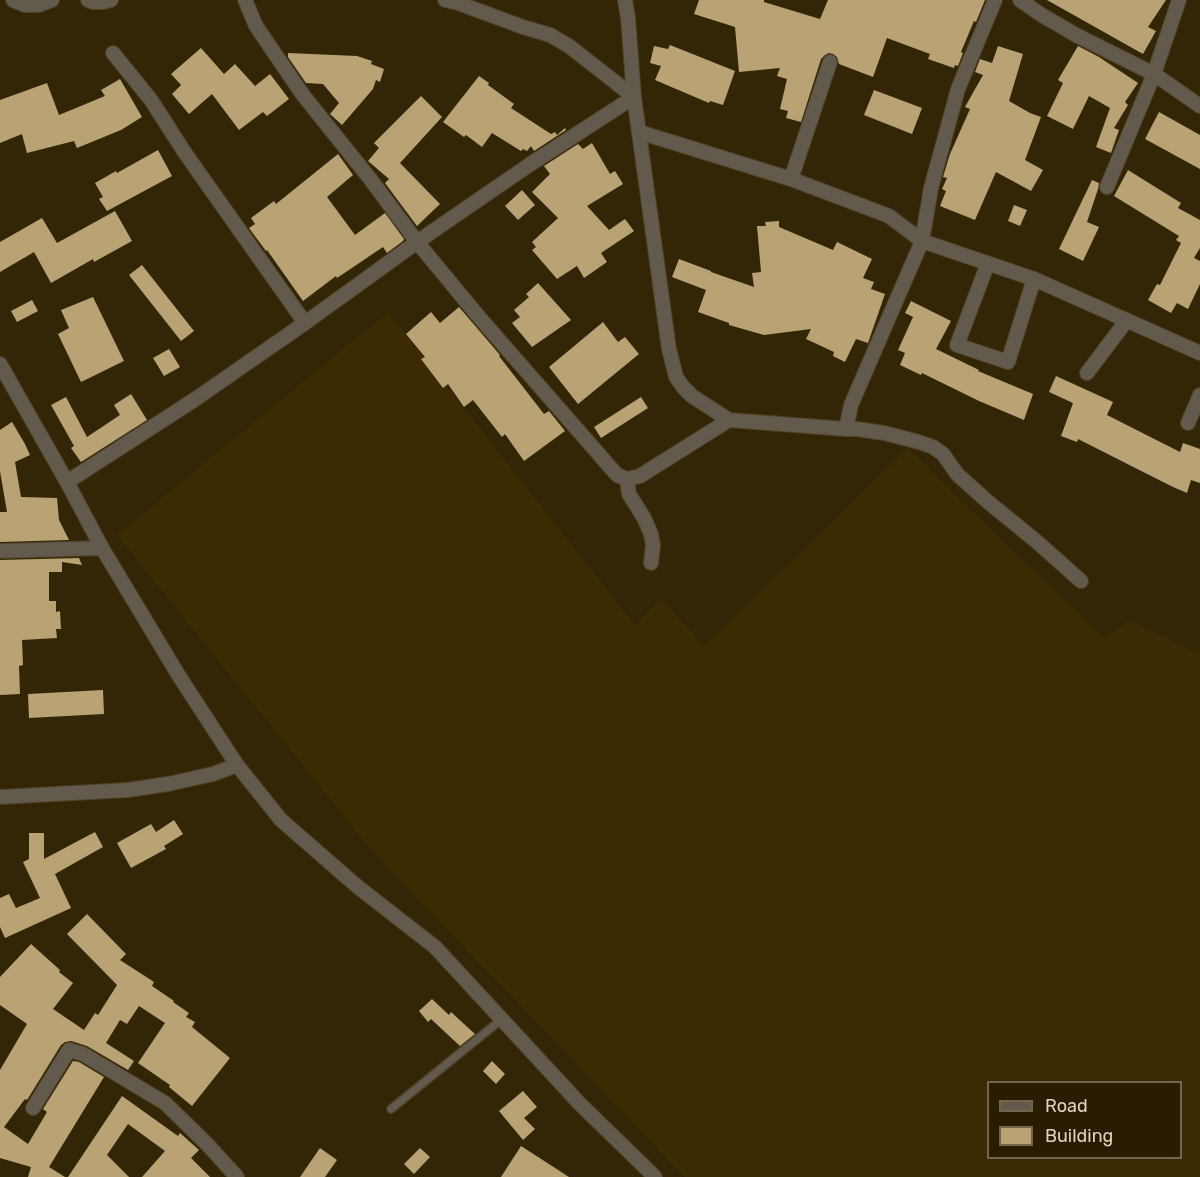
<!DOCTYPE html>
<style>
body{margin:0}
#map{position:relative;width:1200px;height:1177px;overflow:hidden;background:#332606;font-family:Rubik,sans-serif}
canvas{display:block}
.legend{position:absolute;left:987px;top:1081px;width:195px;height:78px;box-sizing:border-box;background:#291c00;border:2px solid #71654e;margin:0;padding:8px 10px;list-style:none;font-size:18px;color:#dcd3c2}
.legend li{display:flex;align-items:center;gap:12px;height:30px}
.legend b{width:30px;border:2px solid #71654e}
</style>
<div id="map">
<canvas width="1200" height="1177"></canvas>
<ul class="legend">
<li><b style="height:8px;background:#615a4d"></b>Road</li>
<li><b style="height:16px;background:#b9a375"></b>Building</li>
</ul>
</div>
<script>
const ctx = document.querySelector('canvas').getContext('2d');
ctx.lineJoin = 'round';
function paint(path, color) { ctx.fillStyle = color; ctx.fill(path, 'evenodd'); }
const poly = rows => new Path2D(rows.map(r => 'M' + r).join(''));
function stroke(path, color, width, dash) { ctx.strokeStyle = color; ctx.lineWidth = width; ctx.lineCap = dash ? 'butt' : 'round'; ctx.setLineDash(dash || []); ctx.stroke(path); }
paint(poly([
 [388,312,635,625,662,598,704,647,907,448,1104,638,1130,620,1200,654,1200,1177,685,1177,372,851,117,535],
 [988,1082,1180,1082,1180,1158,988,1158]
]), '#3c2b02');
paint(poly([
 [699,0,764,0,764,2,820,19,828,0,985,0,976,22,974,21,961,52,963,53,958,66,955,65,954,68,928,59,930,54,887,38,873,77,839,64,837,57,833,54,829,53,825,55,821,59,801,122,786,118,788,111,780,109,787,79,777,76,780,68,739,72,735,27,694,14],
 [1047,0,1166,0,1148,27,1156,31,1143,54],
 [670,45,735,71,723,105,710,101,709,103,655,80,661,66,650,63,654,46,668,49],
 [998,46,1023,54,1009,101,1030,113,1041,117,1025,160,1043,170,1031,191,996,172,975,220,940,206,946,191,942,189,947,178,943,177,950,154,970,109,965,107,983,75,975,72,980,59,992,63],
 [1078,46,1099,57,1138,83,1125,102,1128,105,1114,128,1119,130,1111,153,1096,147,1110,108,1089,96,1073,129,1047,116,1063,83,1058,80],
 [201,48,224,74,235,64,255,86,270,74,289,99,267,116,263,112,239,130,212,94,189,114,172,94,181,85,171,74],
 [288,53,357,56,372,61,371,64,384,69,380,82,376,80,373,89,342,125,330,114,339,103,323,84,306,83,288,57],
 [479,76,489,83,488,85,514,104,511,108,551,134,555,132,557,135,565,128,566,130,534,151,531,146,527,151,523,149,521,151,492,133,482,147,466,135,464,137,443,122],
 [120,79,142,117,121,130,77,148,74,141,27,153,22,134,0,143,0,100,47,83,59,115,105,96,101,90],
 [874,90,922,108,912,134,864,115],
 [421,96,442,117,400,163,440,204,417,226,385,183,389,179,368,161,379,148,374,143],
 [1159,112,1200,135,1200,169,1145,139],
 [592,143,610,174,615,171,623,184,587,206,609,230,625,219,634,231,601,253,607,262,584,278,577,266,557,279,532,250,536,247,532,242,558,218,532,192,550,174,544,166,578,144,583,149],
 [158,150,172,176,107,211,99,199,103,197,95,183,116,171,117,173],
 [338,154,353,175,327,197,355,235,385,213,404,239,403,241,387,253,383,247,337,278,336,276,303,301,267,250,266,251,249,228,255,224,251,218,274,201,276,204],
 [1128,170,1181,203,1178,208,1200,220,1200,248,1194,258,1200,261,1200,284,1188,309,1177,303,1171,313,1148,300,1157,284,1160,285,1181,243,1176,240,1179,236,1114,196],
 [1092,180,1099,183,1098,189,1087,222,1099,227,1083,261,1059,249],
 [522,190,535,205,518,220,505,206],
 [1014,205,1027,210,1020,226,1008,221],
 [115,211,132,241,94,262,93,259,51,283,34,252,0,272,0,242,42,218,57,243],
 [779,221,779,227,833,250,837,242,872,259,863,278,874,282,871,289,885,294,868,343,856,339,845,362,833,356,834,352,806,339,811,329,764,335,729,325,729,323,698,312,706,290,672,277,679,259,711,271,711,272,754,287,752,273,761,272,757,226,766,226,765,222],
 [142,265,194,331,181,341,129,275],
 [538,283,571,320,532,347,512,323,520,317,514,310,529,297,526,294],
 [93,297,124,361,81,382,58,334,69,328,61,310],
 [32,300,38,311,17,322,11,311],
 [911,301,951,321,936,349,979,370,978,371,1033,394,1024,420,979,401,922,373,921,375,900,365,905,353,898,350,913,317,905,313],
 [459,307,500,355,499,356,544,414,549,411,565,431,524,461,505,434,502,437,473,400,464,407,448,384,443,388,421,359,425,357,406,334,431,312,440,323],
 [603,322,618,342,625,337,639,354,578,404,549,367],
 [169,349,180,367,164,376,153,358],
 [1056,376,1113,402,1107,415,1180,452,1183,443,1200,449,1200,483,1191,480,1187,493,1173,487,1078,439,1077,442,1061,436,1073,403,1049,392],
 [131,394,147,420,81,462,71,448,74,446,51,405,66,397,87,437,120,415,114,405],
 [641,397,648,408,601,438,594,427],
 [12,422,25,444,30,455,15,462,21,497,57,498,59,520,69,540,0,542,0,512,7,512,0,471,0,430],
 [79,558,82,565,62,562,62,572,49,572,49,601,56,601,56,612,60,611,61,629,56,629,57,638,22,640,23,665,19,666,20,694,0,695,0,560],
 [103,690,104,714,29,718,28,694],
 [174,820,183,834,164,846,166,849,131,868,117,843,151,824,156,832],
 [95,832,103,847,55,874,71,908,5,938,0,927,0,898,9,894,16,908,40,898,23,862,29,859,29,833,44,833,44,859],
 [87,914,126,954,120,960,154,982,152,986,174,1001,173,1002,189,1013,186,1017,195,1022,192,1027,230,1058,192,1106,169,1087,170,1085,138,1063,165,1023,139,1006,127,1024,120,1020,106,1043,134,1061,128,1070,87,1046,71,1041,65,1042,61,1045,27,1100,25,1099,4,1127,28,1144,47,1112,43,1109,73,1061,79,1062,104,1077,49,1167,65,1177,28,1177,31,1167,0,1158,0,1070,27,1024,0,1005,0,977,31,944,60,970,59,972,73,983,53,1009,84,1030,95,1013,98,1015,117,985,67,934],
 [432,999,449,1015,451,1012,475,1034,460,1046,431,1019,428,1022,419,1011],
 [492,1061,505,1074,496,1084,483,1071],
 [523,1091,537,1107,524,1118,535,1129,523,1140,499,1111],
 [122,1096,178,1136,180,1133,199,1150,191,1158,210,1177,142,1177,165,1151,128,1124,107,1155,129,1177,68,1177],
 [521,1146,569,1177,501,1177],
 [320,1148,337,1160,325,1177,300,1177],
 [420,1148,430,1157,414,1174,404,1164]
]), '#b9a375');
const lane = poly([
 [391,1109,502,1019]
]);
const street = poly([
 [13,0,25,5,39,5,52,0],
 [88,0,93,2,103,2,111,0],
 [245,0,256,26,303,95,371,180,417,242,479,317,617,475,627,479,640,476,729,420],
 [625,0,628,18,634,97,669,349,676,377,683,387,692,396,729,420,846,429,857,429,884,433,919,442,933,447,943,454,957,474,987,501,1036,541,1081,581],
 [1020,0,1040,14,1076,35,1154,74,1200,106],
 [113,53,151,100,185,153,305,323],
 [639,132,791,179,889,216,922,241,1034,279,1200,353],
 [791,179,830,62],
 [1107,187,1154,74,1179,0],
 [988,263,957,345,1008,362,1034,279],
 [0,364,67,482,102,548,179,676,237,765,281,820,358,887,435,947,580,1104,655,1177],
 [1087,373,1127,320],
 [1188,423,1200,395],
 [846,429,851,405,922,241,931,188,958,89,995,0],
 [627,479,629,494,644,518,651,534,653,545,651,563],
 [67,482,194,400,305,323,417,242,529,165,634,97,569,46,550,35,523,27,458,3,445,0],
 [0,551,102,548],
 [0,797,128,790,168,784,213,774,237,765],
 [33,1108,69,1050,83,1054,165,1103,206,1143,237,1177]
]);
stroke(lane, '#4e4224', 10);
stroke(street, '#4e4224', 16);
stroke(lane, '#615a4d', 7);
stroke(street, '#615a4d', 14);
</script>
